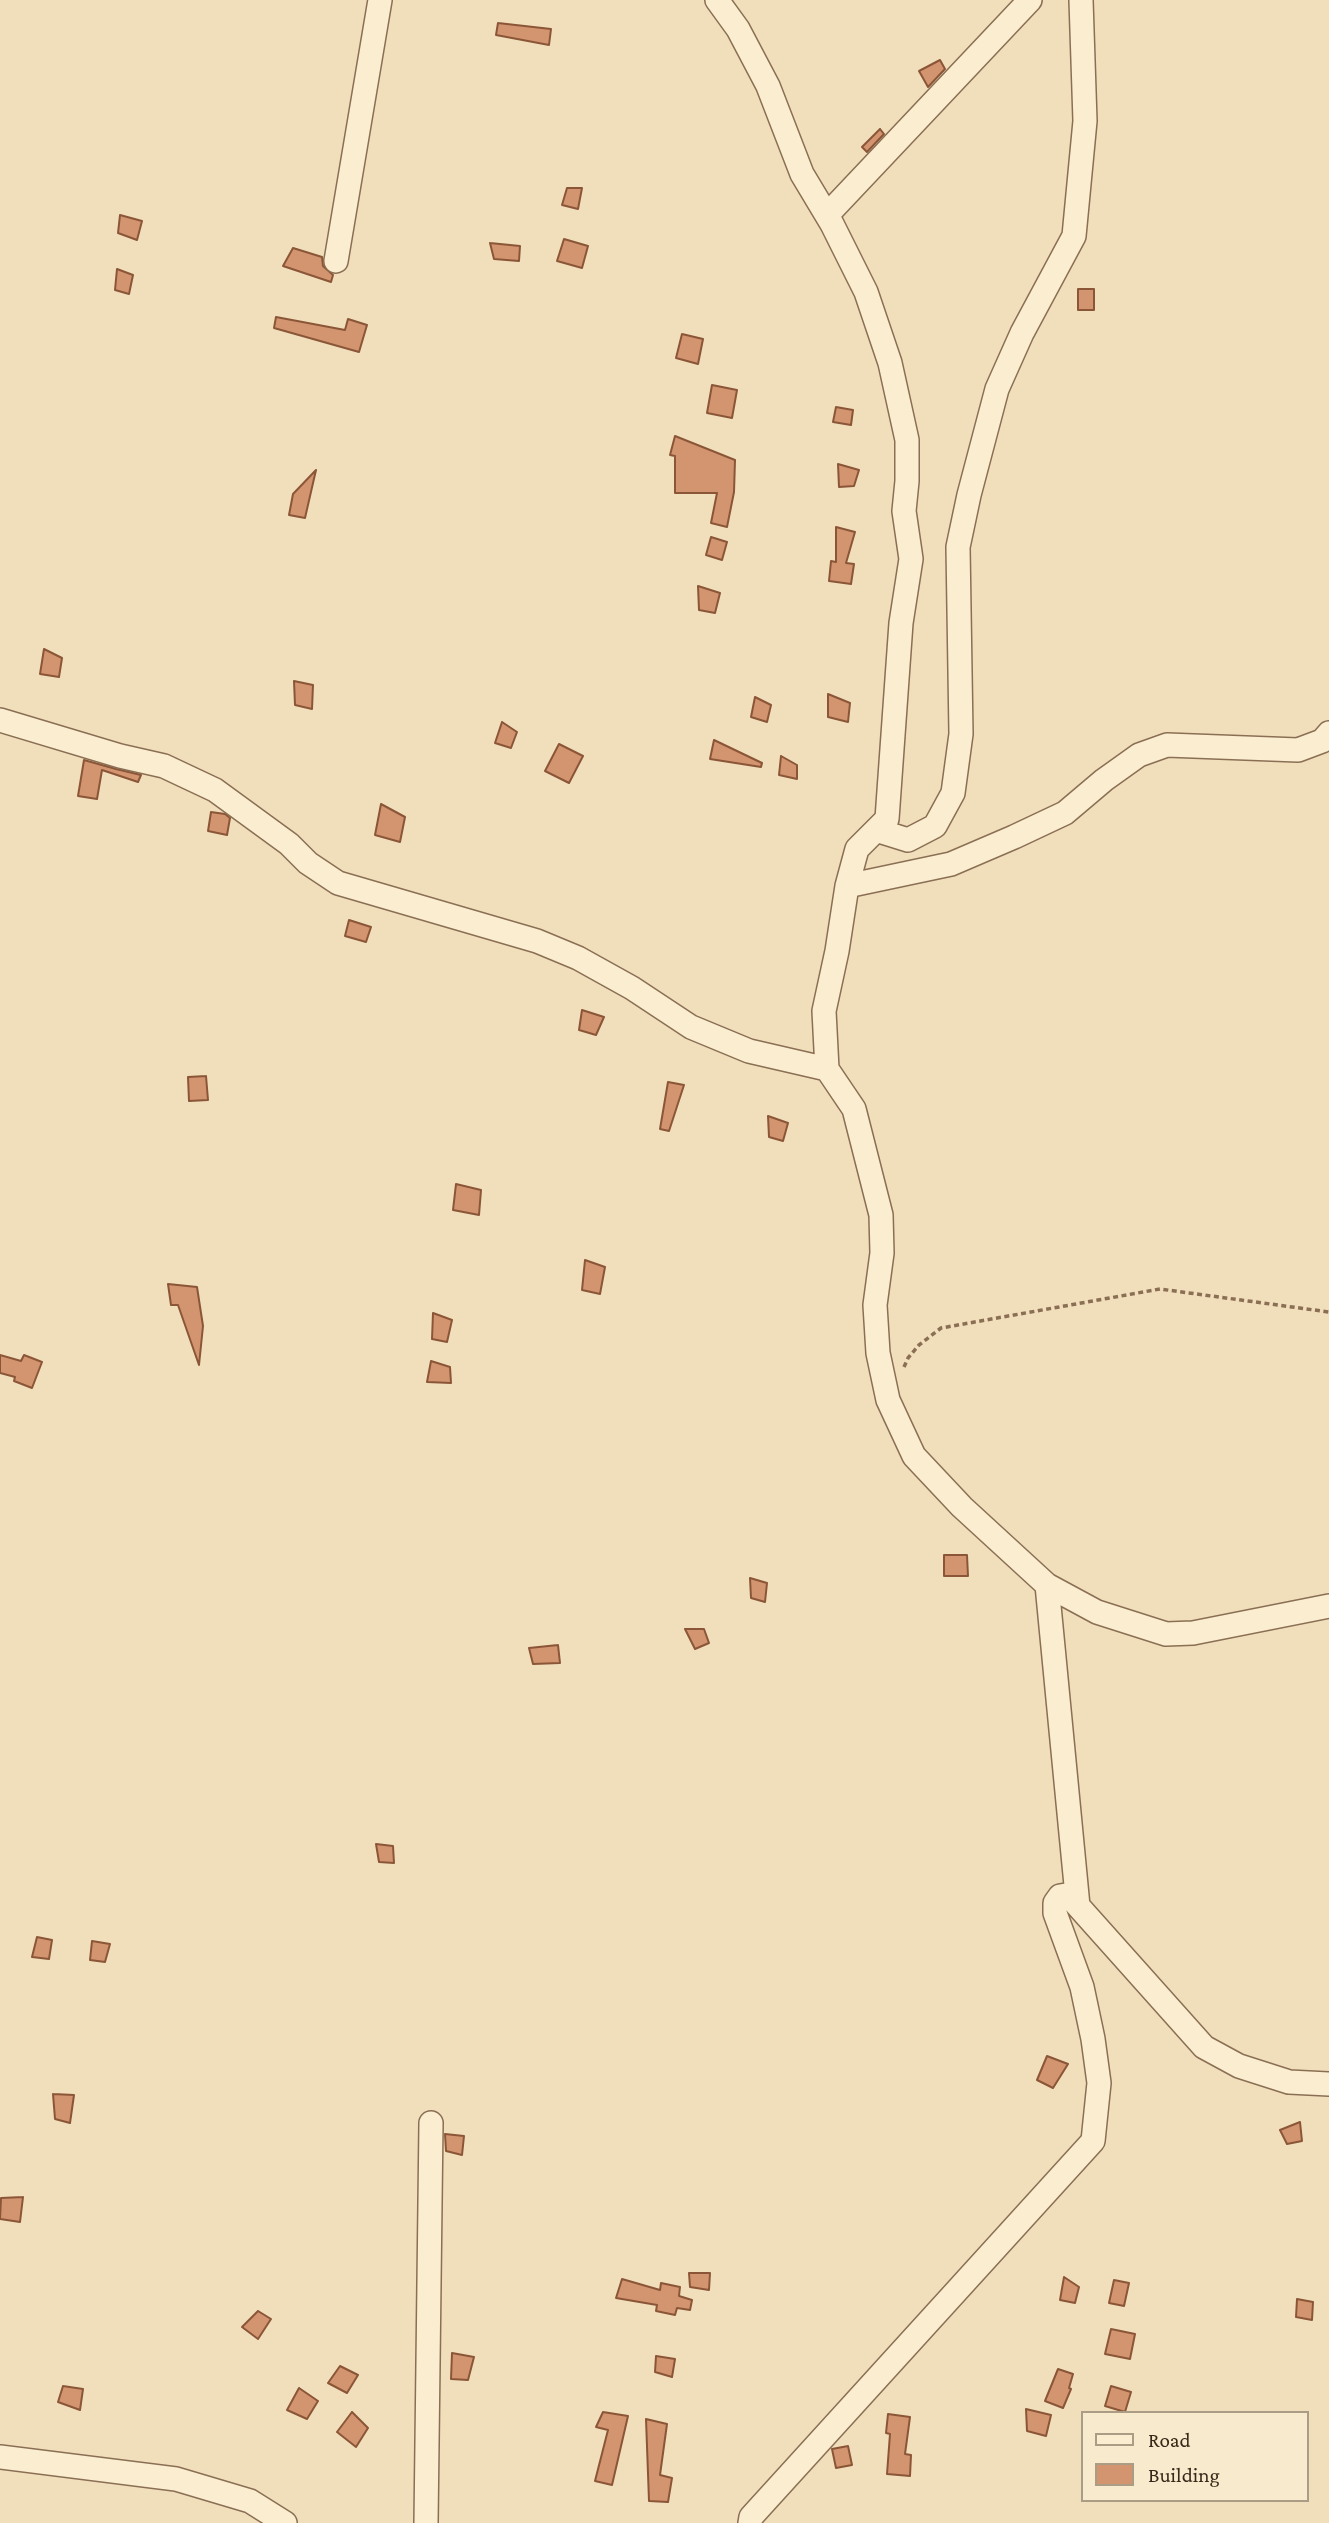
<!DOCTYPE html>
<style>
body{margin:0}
#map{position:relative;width:1329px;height:2523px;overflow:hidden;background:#f1dfbc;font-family:"Crimson Pro",serif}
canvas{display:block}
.legend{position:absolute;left:1081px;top:2411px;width:228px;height:91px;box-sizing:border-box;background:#f8eacc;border:2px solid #ab9c85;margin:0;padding:9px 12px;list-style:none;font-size:21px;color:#38281a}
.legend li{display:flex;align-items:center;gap:14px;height:35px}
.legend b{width:35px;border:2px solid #ab9c85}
</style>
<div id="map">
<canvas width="1329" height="2523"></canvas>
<ul class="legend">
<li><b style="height:9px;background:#fbedd0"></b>Road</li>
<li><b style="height:19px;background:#d2956f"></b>Building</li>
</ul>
</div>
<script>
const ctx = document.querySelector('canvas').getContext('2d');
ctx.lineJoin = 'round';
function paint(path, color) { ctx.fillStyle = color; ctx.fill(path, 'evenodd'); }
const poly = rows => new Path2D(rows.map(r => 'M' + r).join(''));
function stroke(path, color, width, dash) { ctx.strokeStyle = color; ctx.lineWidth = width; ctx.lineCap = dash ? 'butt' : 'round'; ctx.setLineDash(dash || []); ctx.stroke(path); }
const building = poly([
 [498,23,551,29,549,45,496,35,498,23],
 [940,60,945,69,928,87,919,71,940,60],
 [880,129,884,134,867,152,862,147,880,129],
 [567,188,582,188,578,209,562,205,567,188],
 [120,215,142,221,137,240,118,233,120,215],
 [564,239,588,246,582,268,557,261,564,239],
 [490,243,520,246,519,261,494,259,490,243],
 [293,248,322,257,323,266,333,275,331,282,283,266,293,248],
 [117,269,133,275,129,294,115,290,117,269],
 [1078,289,1094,289,1094,310,1078,310,1078,289],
 [276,317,345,330,348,319,367,325,359,352,274,328,276,317],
 [682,334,703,339,698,364,676,358,682,334],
 [712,385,737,390,732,418,707,413,712,385],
 [836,407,853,410,851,425,833,422,836,407],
 [675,436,735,460,734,492,727,527,711,523,717,493,675,493,675,456,670,455,675,436],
 [838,464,859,470,854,486,839,487,838,464],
 [316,470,305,518,289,515,293,494,316,470],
 [836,527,855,532,846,563,854,564,851,584,829,581,831,561,836,562,836,527],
 [711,537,727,542,722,560,706,555,711,537],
 [698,586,720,593,715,613,699,610,698,586],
 [44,649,62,658,59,677,40,674,44,649],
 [294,681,313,685,312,709,295,705,294,681],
 [828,694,850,703,848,722,828,717,828,694],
 [755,697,771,705,767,722,751,717,755,697],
 [502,722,517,732,511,748,495,743,502,722],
 [714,740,762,763,761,767,710,759,714,740],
 [559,744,583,756,569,783,545,771,559,744],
 [781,756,797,765,797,779,779,775,781,756],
 [84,760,116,769,141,775,138,782,102,770,97,799,78,796,84,760],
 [381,804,405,817,400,842,375,835,381,804],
 [211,812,225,814,230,818,227,835,208,831,211,812],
 [349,920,371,927,366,942,345,936,349,920],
 [582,1010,604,1017,596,1035,579,1030,582,1010],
 [206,1076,208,1100,189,1101,188,1077,206,1076],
 [668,1082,684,1085,669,1131,660,1129,668,1082],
 [768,1116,788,1123,783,1141,769,1137,768,1116],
 [456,1184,481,1190,479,1215,453,1210,456,1184],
 [585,1260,605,1267,600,1294,582,1290,585,1260],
 [168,1284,197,1287,203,1326,199,1365,178,1305,171,1305,168,1284],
 [433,1313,452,1320,447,1342,432,1339,433,1313],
 [0,1355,21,1361,24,1355,42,1362,32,1388,14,1381,15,1377,0,1373,0,1355],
 [431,1361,450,1367,451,1383,427,1382,431,1361],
 [944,1555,967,1555,968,1576,944,1576,944,1555],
 [750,1578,767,1583,765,1602,751,1598,750,1578],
 [685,1629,704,1629,709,1643,695,1649,685,1629],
 [558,1645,560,1663,533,1664,529,1648,558,1645],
 [376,1844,393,1846,394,1863,379,1862,376,1844],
 [37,1937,52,1940,49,1959,32,1957,37,1937],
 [92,1941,110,1944,105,1962,90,1960,92,1941],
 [1047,2056,1068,2064,1053,2088,1037,2080,1047,2056],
 [53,2094,74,2095,70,2123,55,2119,53,2094],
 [1300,2122,1302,2141,1287,2144,1280,2130,1300,2122],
 [445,2134,464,2136,462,2155,446,2151,445,2134],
 [23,2197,20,2222,0,2219,1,2198,23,2197],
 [689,2273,710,2273,709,2290,690,2287,689,2273],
 [1064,2277,1079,2287,1075,2303,1060,2300,1064,2277],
 [622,2279,660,2290,661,2283,680,2287,679,2296,692,2300,690,2310,677,2308,675,2315,656,2311,657,2305,616,2298,622,2279],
 [1114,2280,1129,2283,1124,2306,1109,2303,1114,2280],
 [1297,2299,1313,2302,1312,2320,1296,2317,1297,2299],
 [258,2311,271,2319,258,2339,242,2327,258,2311],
 [1111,2329,1135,2334,1130,2359,1105,2354,1111,2329],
 [452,2353,474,2357,468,2380,451,2379,452,2353],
 [656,2356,675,2359,672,2377,655,2372,656,2356],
 [340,2366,358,2375,347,2393,328,2383,340,2366],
 [1058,2369,1073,2374,1069,2388,1071,2389,1063,2408,1045,2401,1058,2369],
 [63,2386,83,2389,80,2410,58,2402,63,2386],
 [1111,2386,1131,2392,1125,2412,1105,2406,1111,2386],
 [299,2388,318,2401,307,2419,287,2410,299,2388],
 [1026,2409,1051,2415,1046,2436,1027,2431,1026,2409],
 [352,2412,368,2428,356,2447,337,2432,352,2412],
 [603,2412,628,2416,612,2485,595,2481,608,2430,596,2427,603,2412],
 [888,2414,910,2417,905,2454,911,2455,910,2476,887,2474,890,2434,886,2433,888,2414],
 [646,2419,667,2424,660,2475,672,2478,668,2502,649,2501,646,2419],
 [848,2446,852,2465,836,2468,832,2449,848,2446]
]);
paint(building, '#d2956f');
stroke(building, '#8b5638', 2);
const minor = poly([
 [717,0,738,29,768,86,802,174,832,224,866,292,890,363,907,440,907,481,904,511,911,559,901,623,887,819,857,849,847,886,837,951,824,1011,827,1069,854,1109,881,1215,882,1253,875,1305,878,1353,888,1400,914,1456,962,1507,1047,1585,1078,1906],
 [827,215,1030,0],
 [336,261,380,0],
 [0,720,120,756,164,766,215,790,289,844,308,863,338,883,537,941,578,958,632,988,691,1027,749,1051,827,1069],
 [876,830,908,840,935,826,953,793,961,734,958,547,969,495,997,389,1022,333,1074,236,1085,121,1081,0],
 [847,886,951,864,1014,837,1065,813,1104,780,1139,755,1167,745,1298,750,1322,741,1329,733],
 [1047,1585,1097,1612,1166,1634,1193,1633,1329,1606],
 [0,2457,176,2479,250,2501,285,2523],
 [426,2523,431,2123],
 [750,2523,751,2517,1093,2141,1099,2083,1093,2039,1082,1987,1055,1913,1055,1903,1060,1896,1066,1895,1070,1897,1204,2047,1239,2066,1289,2082,1329,2084]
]);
stroke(minor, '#8a6f54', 26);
stroke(poly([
 [904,1367,908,1358,919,1345,941,1328,1160,1289,1329,1312]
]), '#8a6f54', 3.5, [5, 3.5]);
stroke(minor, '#fbedd0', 23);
</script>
